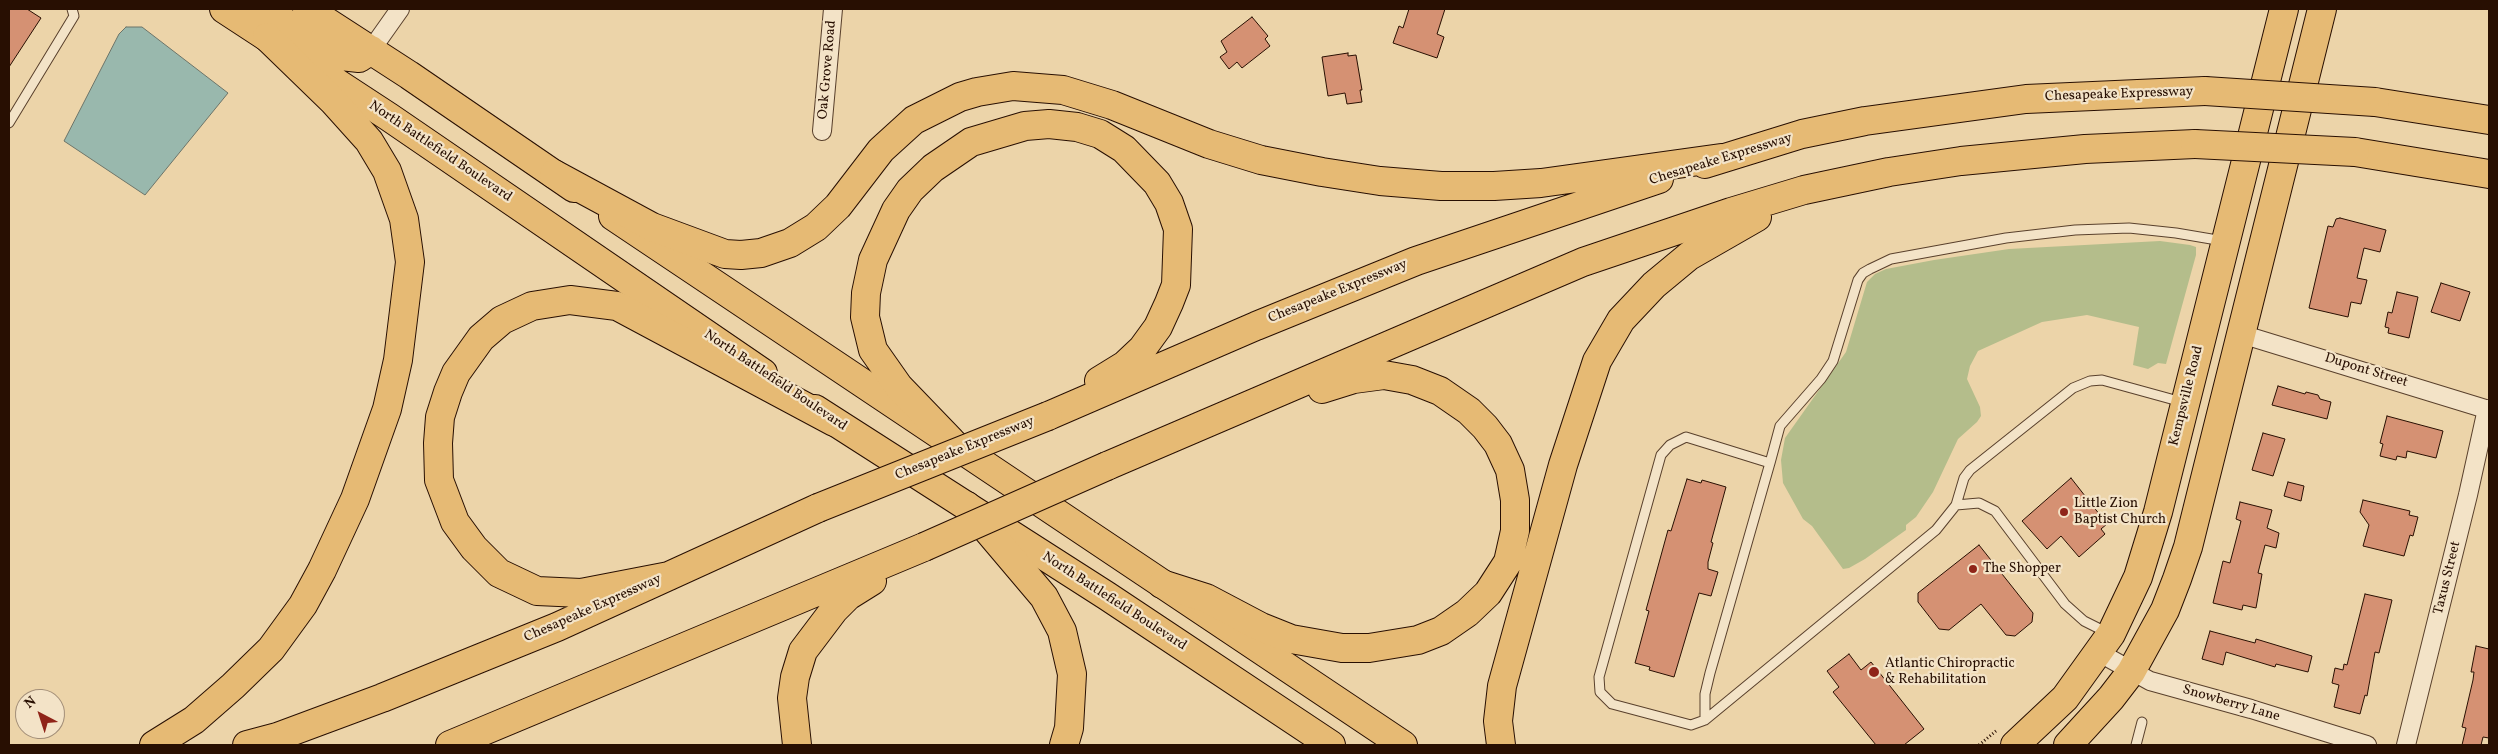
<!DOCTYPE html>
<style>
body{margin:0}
#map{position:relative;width:2498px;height:754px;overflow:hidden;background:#ecd4a9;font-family:Vollkorn,serif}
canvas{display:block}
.frame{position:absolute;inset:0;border:10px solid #280f02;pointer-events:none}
.north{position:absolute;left:15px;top:689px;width:50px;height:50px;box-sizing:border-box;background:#f3e3c7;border:1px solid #a28e78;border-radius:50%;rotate:320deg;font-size:14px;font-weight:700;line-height:20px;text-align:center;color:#280f02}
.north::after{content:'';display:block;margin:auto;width:18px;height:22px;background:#8f2418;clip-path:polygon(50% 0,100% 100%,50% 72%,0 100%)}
</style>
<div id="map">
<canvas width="2498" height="754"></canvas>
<div class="frame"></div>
<div class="north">N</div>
</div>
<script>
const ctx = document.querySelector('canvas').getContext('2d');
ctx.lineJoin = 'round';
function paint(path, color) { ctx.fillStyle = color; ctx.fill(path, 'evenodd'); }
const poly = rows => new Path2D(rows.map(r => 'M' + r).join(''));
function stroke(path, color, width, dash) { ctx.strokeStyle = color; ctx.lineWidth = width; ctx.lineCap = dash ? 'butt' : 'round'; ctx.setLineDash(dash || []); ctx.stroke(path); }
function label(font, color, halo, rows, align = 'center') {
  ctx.font = font + ' Vollkorn,serif'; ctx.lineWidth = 4.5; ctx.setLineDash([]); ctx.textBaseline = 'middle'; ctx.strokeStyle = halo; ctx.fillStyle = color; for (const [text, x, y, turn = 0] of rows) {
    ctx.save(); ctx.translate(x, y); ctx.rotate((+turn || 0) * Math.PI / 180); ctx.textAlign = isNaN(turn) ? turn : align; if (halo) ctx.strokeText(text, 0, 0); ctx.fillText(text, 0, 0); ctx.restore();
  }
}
paint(poly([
 [2160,241,2190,245,2196,247,2196,255,2166,364,2158,363,2148,369,2133,365,2139,327,2087,315,2042,322,1978,351,1970,366,1967,379,1980,407,1981,416,1977,422,1958,439,1933,492,1916,517,1906,525,1906,530,1865,559,1849,568,1843,569,1812,526,1803,519,1783,483,1781,460,1785,438,1846,352,1867,282,1875,274,1886,269,1934,260,2009,249]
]), '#b4bd8b');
const water = poly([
 [126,27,142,27,228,93,145,195,64,141,119,34,126,27]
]);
paint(water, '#99b8ad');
stroke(water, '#6c7469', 1);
const building = poly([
 [9,9,27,9,41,18,9,67,9,9],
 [1409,9,1445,9,1437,34,1444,37,1437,58,1393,43,1399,26,1403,28,1409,9],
 [1252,17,1268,36,1265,39,1270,46,1242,68,1237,62,1229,69,1220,57,1227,52,1221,41,1252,17],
 [1348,53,1348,56,1356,55,1362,90,1360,90,1362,102,1347,104,1345,93,1328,96,1322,57,1348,53],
 [2340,218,2386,230,2380,252,2364,248,2357,278,2367,280,2361,304,2351,302,2348,317,2309,308,2328,226,2333,227,2336,219,2340,218],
 [2441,283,2470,292,2460,321,2431,312,2441,283],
 [2397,292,2418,297,2409,338,2388,333,2389,328,2385,327,2388,312,2392,313,2397,292],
 [2278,386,2305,394,2306,392,2318,395,2320,399,2331,402,2327,419,2272,405,2278,386],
 [2387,416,2443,431,2436,458,2407,451,2406,458,2397,456,2396,460,2380,456,2383,444,2380,443,2387,416],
 [2263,433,2285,439,2273,476,2252,470,2263,433],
 [2071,478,2107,524,2101,529,2105,534,2079,557,2061,536,2047,549,2022,521,2071,478],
 [1687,479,1701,483,1702,480,1726,487,1711,542,1713,543,1708,562,1708,569,1718,572,1711,596,1699,593,1674,677,1649,670,1650,667,1635,663,1649,611,1646,610,1668,530,1671,531,1687,479],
 [2288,482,2304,486,2301,501,2284,496,2288,482],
 [2363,500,2410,511,2409,515,2418,517,2413,536,2410,535,2404,556,2363,546,2369,525,2360,512,2363,500],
 [2240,502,2272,510,2267,528,2279,533,2276,548,2265,545,2258,573,2262,574,2256,608,2243,605,2242,610,2213,603,2223,561,2230,563,2241,521,2236,519,2240,502],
 [1979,545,2033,613,2032,622,2015,636,2006,635,1981,604,1949,630,1939,629,1918,602,1918,593,1979,545],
 [2365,594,2392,600,2379,653,2375,652,2367,696,2365,695,2360,714,2334,707,2339,685,2332,683,2335,668,2343,670,2344,664,2347,665,2365,594],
 [2210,631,2255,643,2256,639,2312,656,2308,672,2276,664,2275,667,2226,652,2223,665,2202,659,2210,631],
 [2476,646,2489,649,2489,738,2483,737,2481,745,2462,745,2466,728,2462,727,2473,680,2474,672,2471,672,2476,646],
 [1849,654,1861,670,1871,662,1924,729,1904,745,1876,745,1833,692,1839,687,1827,671,1849,654]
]);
paint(building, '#d59173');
stroke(building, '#280f02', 1);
const lane = poly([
 [9,123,74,16,72,9],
 [1770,463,1780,426,1821,379,1833,361,1858,280,1863,273,1870,269,1891,259,2006,238,2075,230,2129,228,2176,233,2223,241],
 [1956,505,1979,503,1995,511,2065,604,2084,621,2108,633],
 [1705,720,1705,694,1710,673,1770,463,1686,437,1670,445,1661,455,1599,677,1600,692,1612,704,1691,725,1705,720,1936,530,1956,505,1964,478,1970,470,2073,388,2090,381,2102,380,2182,402],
 [2136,745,2142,722]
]);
const street = poly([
 [371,50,400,9],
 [822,131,833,9],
 [2241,334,2489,410],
 [2098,652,2150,681,2251,709,2367,745],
 [2406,745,2468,495,2487,409]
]);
const primary = poly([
 [224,9,389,117,763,373],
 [263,9,341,56,359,58,371,50],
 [307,9,409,75,574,188],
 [613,216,1403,745],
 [815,409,1107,596,1331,745],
 [2015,745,2065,698,2111,634,2138,577,2158,512,2284,9],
 [2068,745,2111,698,2131,672,2165,610,2177,579,2188,547,2322,9]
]);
const highway = poly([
 [2375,102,2489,120],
 [2355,152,2489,174],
 [1705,164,1802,134,1865,121,2026,99,2205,91],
 [554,174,652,227,725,254,741,255,761,253,790,243,816,227,838,206,881,150,914,120,960,97,977,92,1013,86,1063,90,1112,105,1209,144,1261,160,1322,172,1380,181,1441,186,1494,186,1541,183,1721,158],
 [1048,416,1256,326,1416,261,1659,179],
 [951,441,899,387,873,350,865,317,866,293,873,260,896,210,910,190,933,168,971,142,1025,126,1049,124,1077,127,1100,134,1124,149,1157,183,1169,203,1178,229,1176,285,1169,303,1158,327,1142,349,1125,365,1099,381],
 [1107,466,1583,262,1731,212,1804,190,1889,172,1961,161,2085,149,2195,144],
 [967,506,1044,597,1062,631,1072,674,1069,728,1064,745],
 [669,576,581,593,537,591,499,573,474,548,455,522,439,480,438,443,440,417,448,392,456,373,481,338,502,320,532,306,570,300,617,306,834,422],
 [1162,584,1206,598,1261,627,1291,639,1342,648,1369,648,1418,640,1441,631,1467,613,1488,593,1508,562,1515,531,1515,500,1510,470,1498,444,1485,427,1469,411,1440,391,1412,380,1384,375,1354,379,1322,389],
 [154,745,194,720,233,686,271,649,303,605,322,570,355,499,387,409,398,360,410,262,404,219,387,171,369,141,333,101,267,37],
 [247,745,277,737,382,698,557,627,818,508],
 [450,745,924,547],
 [797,745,792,698,795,677,803,651,834,610,848,596,872,581],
 [1501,745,1498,721,1502,686,1563,465,1597,361,1621,320,1654,285,1689,256,1757,217]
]);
stroke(lane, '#59402c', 11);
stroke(street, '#59402c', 20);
stroke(primary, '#280f02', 30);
stroke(highway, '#280f02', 30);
stroke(poly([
 [1979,745,1996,731]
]), '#280f02', 3, [1, 2.5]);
stroke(lane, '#f3e3c7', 9);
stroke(street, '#f3e3c7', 18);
stroke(primary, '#e6ba74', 28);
stroke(highway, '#e6ba74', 28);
const highwayBridge = poly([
 [2205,91,2375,102],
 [2195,144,2355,152],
 [818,508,1048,416],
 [924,547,1107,466]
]);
stroke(highwayBridge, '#280f02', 30, []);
stroke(highwayBridge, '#e6ba74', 28);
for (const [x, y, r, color] of [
 [2064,512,5,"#8f2418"],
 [1973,569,5,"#8f2418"],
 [1874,672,6,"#8f2418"]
]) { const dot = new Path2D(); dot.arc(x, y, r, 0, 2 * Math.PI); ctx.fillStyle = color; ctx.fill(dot); stroke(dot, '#f3e3c7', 2); }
label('14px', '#280f02', '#f3e3c7', [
 ["Oak Grove Road",828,70,-85],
 ["Chesapeake Expressway",2119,95,-2],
 ["North Battlefield Boulevard",440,152,34],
 ["Chesapeake Expressway",1721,160,-17],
 ["Chesapeake Expressway",1338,292,-22],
 ["Dupont Street",2366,371,17],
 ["North Battlefield Boulevard",775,381,34],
 ["Kempsville Road",2187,396,-76],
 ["Chesapeake Expressway",965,449,-22],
 ["Taxus Street",2448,578,-76],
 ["North Battlefield Boulevard",1114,602,33],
 ["Chesapeake Expressway",593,609,-24],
 ["Snowberry Lane",2231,704,16]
]);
label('14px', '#280f02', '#f3e3c7', [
 ["Little Zion",2074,504],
 ["Baptist Church",2074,520],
 ["The Shopper",1983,569],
 ["Atlantic Chiropractic",1885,664],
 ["& Rehabilitation",1885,680]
], 'left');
</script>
